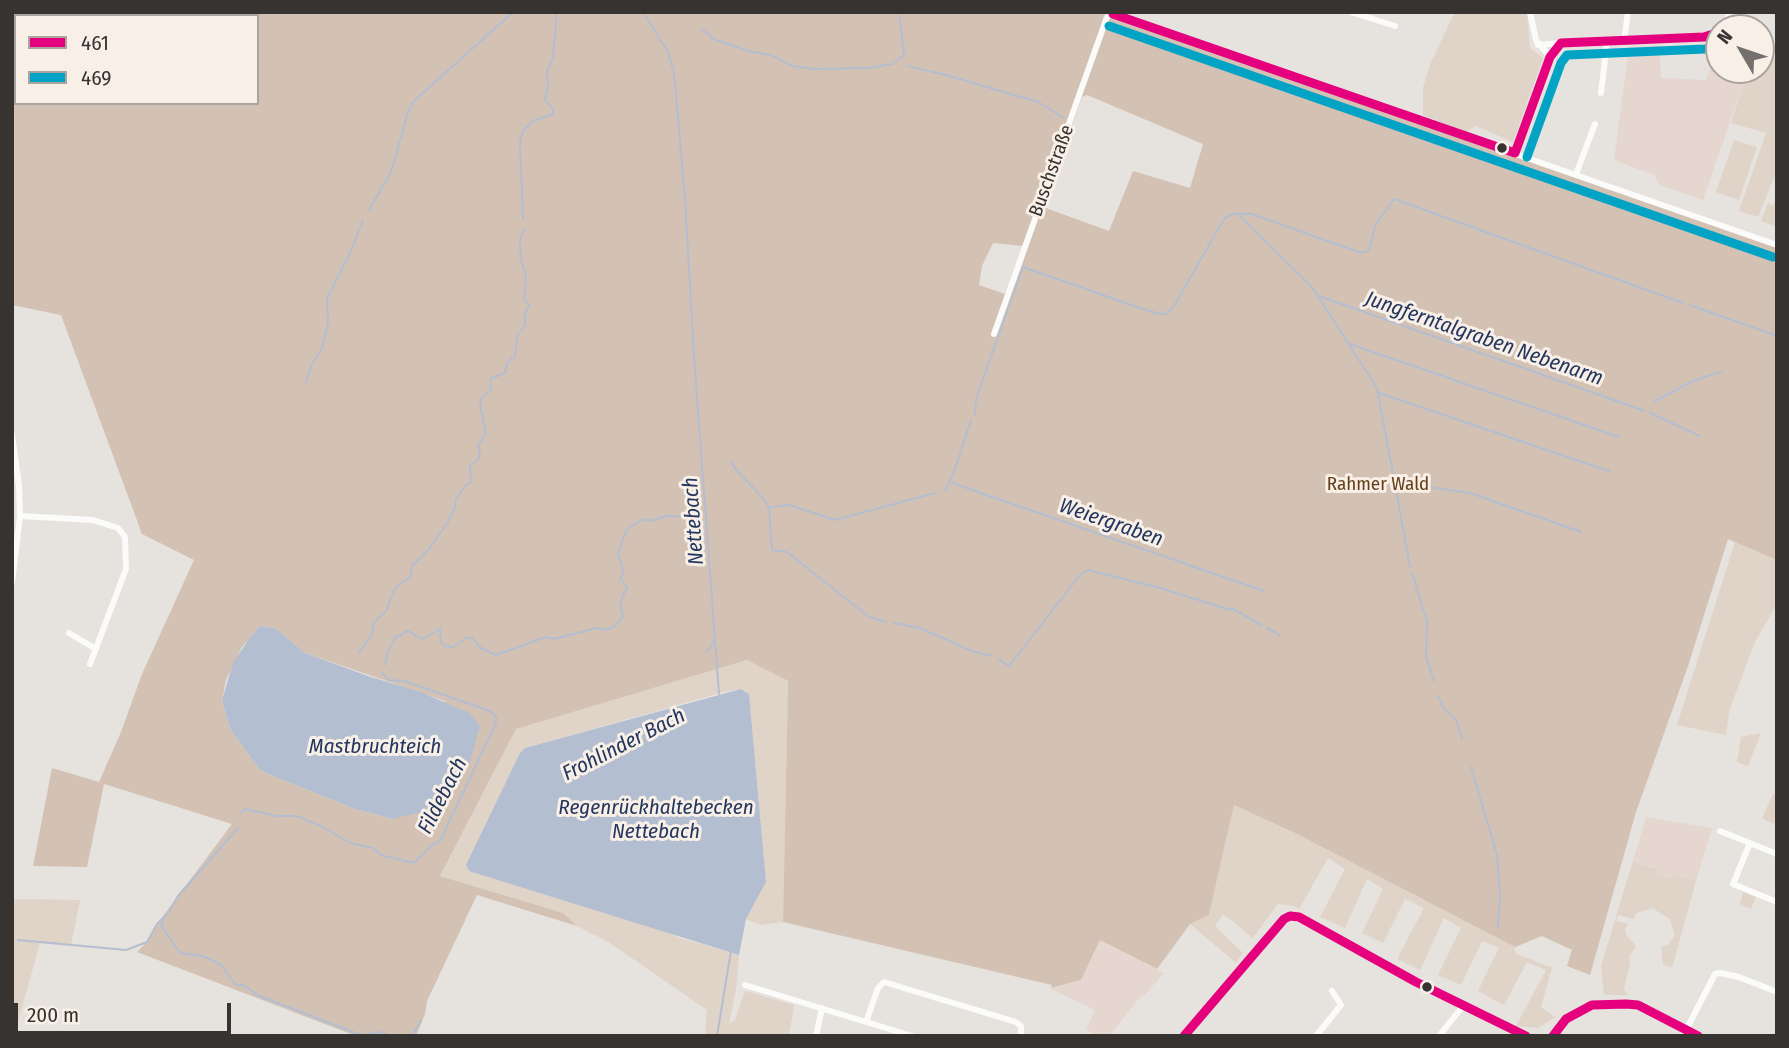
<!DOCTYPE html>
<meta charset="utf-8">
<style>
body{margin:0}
#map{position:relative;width:1789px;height:1048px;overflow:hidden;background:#e6e2de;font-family:"Fira Sans Condensed",sans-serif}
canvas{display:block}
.frame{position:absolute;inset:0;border:14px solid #373331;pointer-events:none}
.legend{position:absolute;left:14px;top:14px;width:245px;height:91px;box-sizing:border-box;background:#f8efe7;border:2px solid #aba49e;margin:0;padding:9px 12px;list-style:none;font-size:21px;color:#373331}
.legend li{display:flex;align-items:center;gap:14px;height:35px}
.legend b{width:35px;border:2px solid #aba49e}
.north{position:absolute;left:1705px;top:14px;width:70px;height:70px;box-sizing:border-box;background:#f8efe7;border:2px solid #aba49e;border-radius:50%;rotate:309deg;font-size:19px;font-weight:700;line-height:28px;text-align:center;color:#373331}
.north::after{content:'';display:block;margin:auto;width:24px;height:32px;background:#74706e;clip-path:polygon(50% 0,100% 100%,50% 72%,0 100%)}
.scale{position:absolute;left:14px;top:1003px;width:217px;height:32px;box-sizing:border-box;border:4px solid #373331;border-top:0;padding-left:9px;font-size:21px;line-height:24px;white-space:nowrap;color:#373331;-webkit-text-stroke:5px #f8efe7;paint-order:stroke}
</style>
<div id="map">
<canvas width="1789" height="1048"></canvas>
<div class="frame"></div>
<ul class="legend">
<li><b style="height:9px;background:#e5007d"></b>461</li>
<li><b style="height:9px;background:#03a3c6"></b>469</li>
</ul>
<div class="north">N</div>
<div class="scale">200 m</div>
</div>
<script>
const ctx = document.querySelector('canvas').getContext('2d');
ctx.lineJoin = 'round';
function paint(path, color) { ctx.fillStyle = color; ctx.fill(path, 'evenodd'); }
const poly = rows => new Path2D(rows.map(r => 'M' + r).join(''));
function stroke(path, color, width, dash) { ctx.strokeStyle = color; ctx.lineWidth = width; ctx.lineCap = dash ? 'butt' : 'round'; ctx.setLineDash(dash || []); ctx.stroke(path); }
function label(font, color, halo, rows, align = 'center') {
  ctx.font = font + ' "Fira Sans Condensed",sans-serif'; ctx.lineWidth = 6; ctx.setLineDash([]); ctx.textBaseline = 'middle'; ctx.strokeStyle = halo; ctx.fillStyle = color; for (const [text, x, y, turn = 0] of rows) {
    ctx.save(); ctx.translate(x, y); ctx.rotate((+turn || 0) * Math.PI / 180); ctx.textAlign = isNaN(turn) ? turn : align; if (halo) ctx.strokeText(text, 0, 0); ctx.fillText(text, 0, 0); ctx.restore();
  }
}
paint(poly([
 [1719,38,1719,70,1748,70,1703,200,1660,185,1654,175,1614,160,1629,47,1659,45,1661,78,1706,80,1718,46,1715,40],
 [1646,817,1712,828,1696,881,1679,875,1673,879,1654,873,1655,868,1633,861],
 [1100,940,1164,973,1144,996,1142,995,1109,1036,1098,1036,1086,1030,1095,1010,1051,989,1081,980]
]), '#e5d7d0');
paint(poly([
 [1455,12,1527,12,1530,48,1543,58,1513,142,1476,126,1465,132,1423,115,1423,88,1430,64],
 [1761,54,1777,60,1777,170,1758,217,1739,211,1766,133,1731,123,1748,70,1761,70],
 [1734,140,1757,147,1739,200,1716,192],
 [1777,199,1777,227,1761,221,1768,203,1773,206],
 [1735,542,1777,560,1777,604,1755,642,1729,711,1726,735,1677,725],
 [747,660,788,681,783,922,760,925,746,919,766,882,749,695,746,691,741,689,724,692,525,748,676,937,739,955,737,983,729,1024,735,1020,745,991,794,1005,789,1036,705,1036,707,1010,607,941,577,926,563,913,440,876,516,729],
 [1761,733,1748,766,1737,762,1741,737],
 [1773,794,1777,795,1777,820,1773,824,1762,818],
 [1234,805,1297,834,1515,947,1515,953,1552,968,1541,1007,1555,1017,1538,1028,1516,1026,1546,970,1527,962,1504,1005,1478,991,1499,948,1482,941,1461,985,1438,975,1461,928,1444,918,1420,970,1397,959,1424,908,1405,899,1383,943,1362,933,1383,889,1367,879,1345,928,1320,917,1345,869,1328,858,1299,909,1294,906,1278,904,1253,938,1223,914,1215,926,1243,953,1236,963,1190,924,1209,915],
 [1633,861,1656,869,1655,873,1673,879,1674,876,1678,875,1696,881,1672,968,1663,964,1661,947,1668,945,1675,935,1670,919,1652,908,1636,913,1634,919,1618,915,1616,921,1628,924,1625,929,1627,936,1636,946,1629,957,1630,964,1624,988,1627,995,1604,995,1601,966],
 [1743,892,1756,897,1751,909,1740,904],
 [12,899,80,900,71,945,40,943,14,1036,12,1036]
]), '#e0d3c8');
paint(poly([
 [12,12,1111,12,1777,248,1777,560,1728,539,1688,666,1636,812,1590,975,1567,966,1572,950,1542,936,1515,947,1297,834,1234,805,1209,915,1190,924,1157,969,1100,940,1081,980,1051,988,1052,985,783,922,788,681,747,660,516,729,440,876,563,913,577,926,477,895,427,1001,425,1014,416,1036,356,1036,137,952,147,942,157,924,232,824,104,784,87,867,33,866,52,768,99,782,121,732,142,674,194,560,142,534,61,315,12,305],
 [16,16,257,16,257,103,16,103],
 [1087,95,1203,144,1190,188,1133,171,1109,231,1043,207,1082,97],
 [993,243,1023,246,1005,294,979,285,982,266],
 [260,626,274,628,305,653,445,701,393,819,355,809,261,771,230,729,222,700,226,680,242,647]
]), '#d3c2b4');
paint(poly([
 [260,626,275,628,305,653,368,676,421,692,469,713,480,726,468,768,446,798,421,812,393,819,355,809,261,771,230,729,222,700,233,663,250,637],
 [741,689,749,694,766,882,746,919,739,955,469,871,466,865,520,753,525,748]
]), '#b4bed1');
stroke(poly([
 [643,12,668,52,674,73,685,198,694,357,719,694],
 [702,29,714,39,747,51,771,55,793,66,814,69,869,68,892,64,904,55,899,12],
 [907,66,946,75,1038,102,1064,118],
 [369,210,391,172,408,112,414,101,513,12],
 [1238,214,1312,287,1377,388,1410,566],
 [523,219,520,142,523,131,533,121,553,114,553,109,545,100,548,83,547,72,553,58,557,12],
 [1319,296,1645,411],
 [1690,305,1777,336],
 [1350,344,1619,437],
 [306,382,313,362,321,351,328,323,327,298,350,253,363,220],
 [1379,393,1609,471],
 [1655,401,1695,380,1721,372],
 [1650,413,1700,436],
 [975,414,976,399,1023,267,1140,308,1160,314,1167,314,1174,306,1217,231,1225,218,1234,214,1252,214,1358,252,1365,252,1369,249,1376,224,1394,199,1683,303],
 [732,462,736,470,762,497,769,507,772,550,787,552,869,617,886,622],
 [949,482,1264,591],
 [1394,482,1470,493,1581,532],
 [945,490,955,469,971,420],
 [771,507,789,505,835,520,935,493],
 [1412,572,1427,622,1426,656,1434,681],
 [894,623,920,628,972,651,991,656],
 [1267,628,1280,635],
 [359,653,372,634,374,622,386,611,395,588,411,576,412,566,430,548,449,520,455,507,456,499,465,486,471,482,470,465,478,460,480,453,478,445,486,434,480,405,482,397,491,390,490,379,505,373,507,363,515,356,517,336,525,325,525,314,529,305,524,298,526,276,521,260,520,240,524,229],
 [706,653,715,640],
 [999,659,1009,666,1080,575,1088,570,1160,588,1230,610,1231,608,1262,625],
 [385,665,388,651,395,638,408,631,422,639,440,629,441,643,445,646,453,647,466,638,472,638,481,648,496,655,546,637,554,639,597,628,606,630,615,626,623,617,620,603,627,587,620,578,624,573,618,553,627,529,643,519,652,521,665,516,688,517],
 [1438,696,1443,707,1456,720,1462,739],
 [1471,767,1497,855,1500,895,1498,927],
 [240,814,245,809,277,816,297,816,321,826,350,843,372,848,381,855,414,863,432,845,440,841,496,723,496,717,490,711,404,681,389,680,382,673],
 [164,920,161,925,180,953,203,956,221,965,235,984,245,986,257,995,361,1035,383,1032,388,1036],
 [18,940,126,950,147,942,157,924,169,912,178,896,238,828],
 [412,1036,421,1021],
 [717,1036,731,951]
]), '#b4bed1', 2);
stroke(poly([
 [1351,12,1395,26],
 [1530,12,1536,40,1550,57],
 [1113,14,1777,245],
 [1723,28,1730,12],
 [1624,41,1628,12],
 [1538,45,1561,43],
 [1601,93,1607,42],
 [1515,153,1550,57,1561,43,1704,37,1719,32],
 [1576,174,1595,124],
 [994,334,1107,17,1114,12],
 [12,434,19,486,20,516,12,583],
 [20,516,93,520,118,528,125,537,126,569,90,664],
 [69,633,96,649],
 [1720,831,1777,854],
 [1750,843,1733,884,1777,902],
 [745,985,912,1036],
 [866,1022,878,988,884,982,1016,1022,1021,1026,1021,1036],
 [816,1036,822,1008],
 [1184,1036,1284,919,1290,916,1299,917,1416,982,1527,1036],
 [1316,1036,1341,1005,1332,991],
 [1439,1036,1463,1006],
 [1553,1036,1566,1019,1592,1005,1626,1004,1638,1005,1684,1030,1699,1036],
 [1683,1036,1715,974,1720,973,1739,977,1777,992]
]), '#fbfbfa', 6);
stroke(poly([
 [1113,14,1515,153],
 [1515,153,1550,57,1561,43,1704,37,1719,32],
 [1184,1036,1284,919,1290,916,1299,917,1416,982,1526,1036],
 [1553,1036,1566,1019,1592,1005,1626,1004,1638,1005,1698,1036]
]), '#e5007d', 9);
stroke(poly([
 [1109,26,1773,257],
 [1527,157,1561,63,1567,55,1705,49,1719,45]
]), '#03a3c6', 9);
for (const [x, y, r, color] of [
 [1502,148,6,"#373331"],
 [1427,987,6,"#373331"]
]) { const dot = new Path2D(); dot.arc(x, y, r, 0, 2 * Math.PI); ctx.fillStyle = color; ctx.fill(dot); stroke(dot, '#f8efe7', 2.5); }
label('19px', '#373331', '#f8efe7', [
 ["Buschstraße",1052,171,-70]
]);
label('19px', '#663f19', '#f8efe7', [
 ["Rahmer Wald",1378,485]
]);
label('italic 21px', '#23365f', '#f8efe7', [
 ["Jungferntalgraben Nebenarm",1484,339,19],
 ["Nettebach",694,521,-94],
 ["Weiergraben",1111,523,19],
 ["Frohlinder Bach",624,745,-27],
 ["Mastbruchteich",375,747],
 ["Fildebach",443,796,-63],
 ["Regenrückhaltebecken",656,808],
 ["Nettebach",656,832]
]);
</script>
